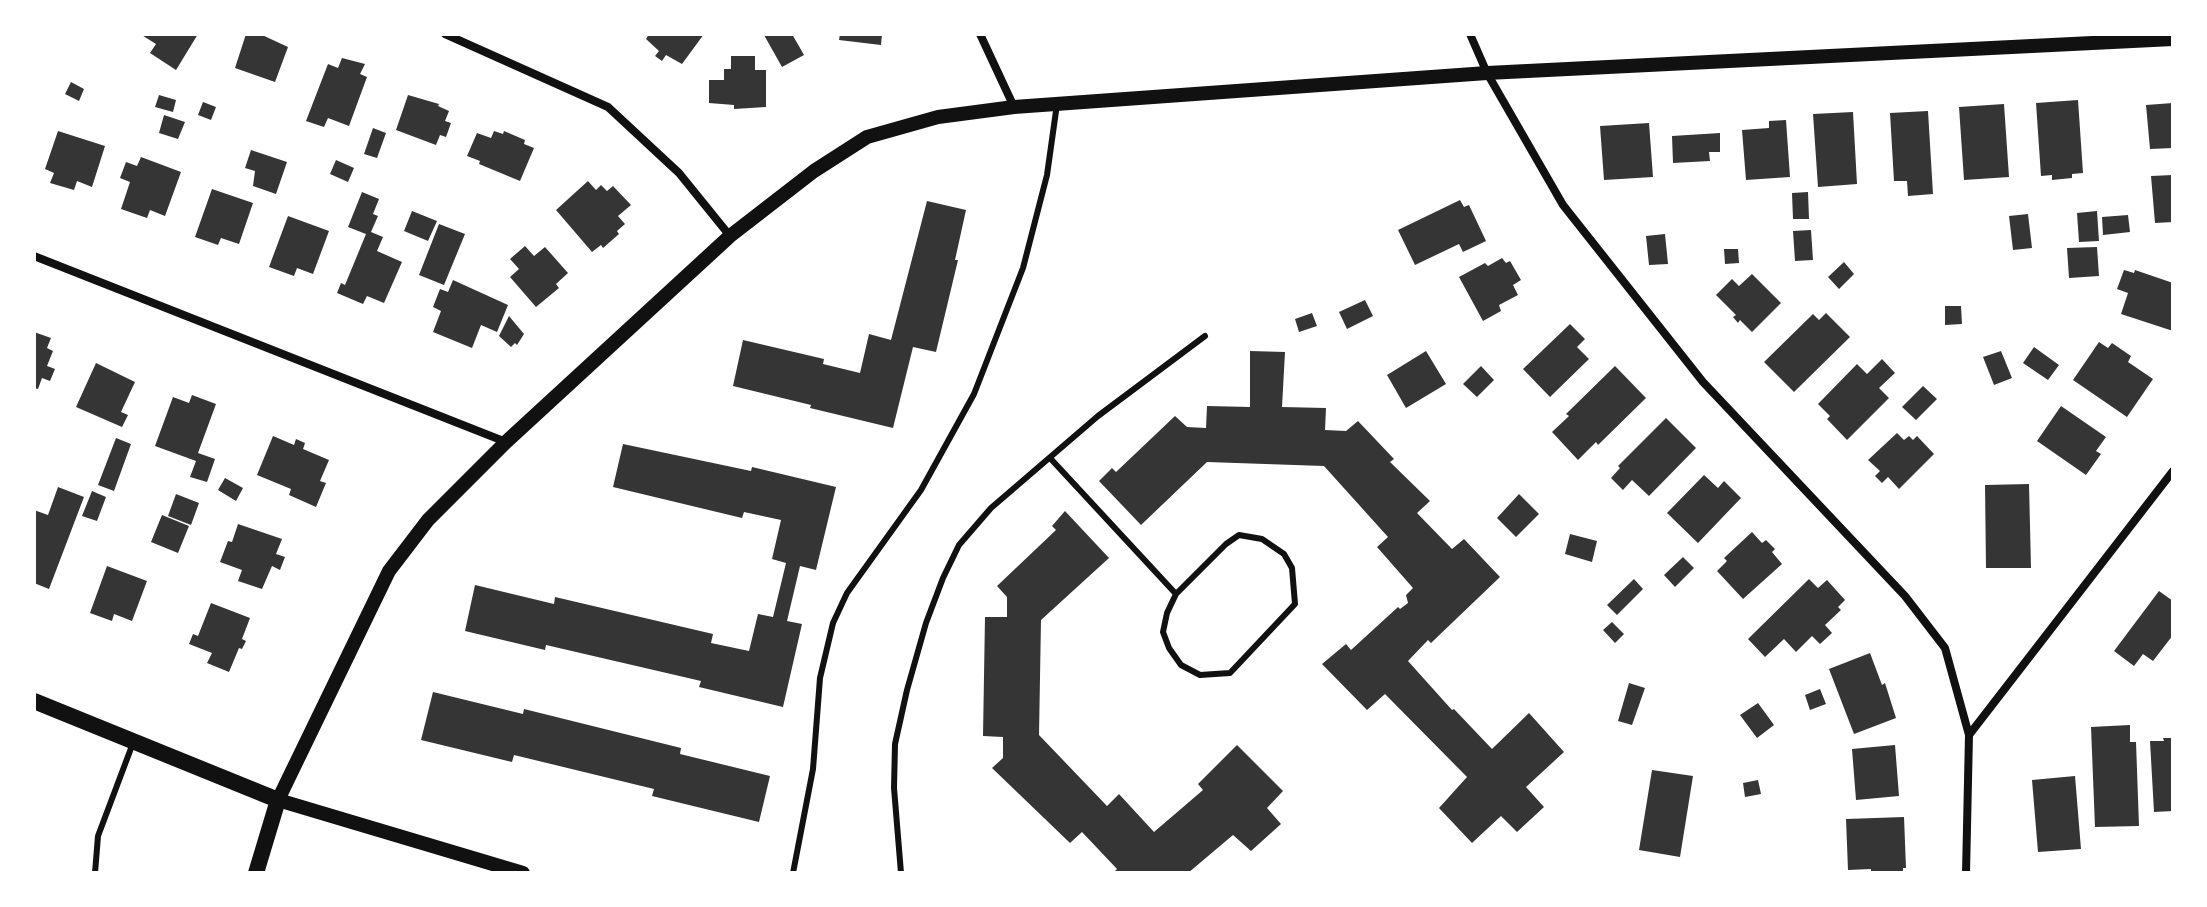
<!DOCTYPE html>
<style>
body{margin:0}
#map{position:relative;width:2207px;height:907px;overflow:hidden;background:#fff;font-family:"Open Sans",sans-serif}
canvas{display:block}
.frame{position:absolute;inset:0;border:36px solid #fff;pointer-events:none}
</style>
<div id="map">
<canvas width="2207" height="907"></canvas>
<div class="frame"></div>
</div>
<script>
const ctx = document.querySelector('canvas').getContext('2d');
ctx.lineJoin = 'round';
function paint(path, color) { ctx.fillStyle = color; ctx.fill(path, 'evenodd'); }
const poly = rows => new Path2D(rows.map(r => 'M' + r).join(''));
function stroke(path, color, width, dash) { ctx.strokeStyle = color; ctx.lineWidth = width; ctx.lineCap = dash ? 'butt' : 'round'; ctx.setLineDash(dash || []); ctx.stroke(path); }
paint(poly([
 [140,34,198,34,176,70,150,53,156,44],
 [246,34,260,34,288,47,275,82,235,68],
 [649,34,704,34,682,64,666,55,662,61,655,56,659,51,646,39],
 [767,34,792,34,804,55,782,67,764,35],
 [840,34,882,34,881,45,839,40],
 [731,56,755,56,755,70,766,70,766,107,734,109,734,105,709,103,709,80,724,80,724,69,731,69],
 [342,58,365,64,360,74,367,77,349,126,328,118,324,127,306,121,328,64,338,68],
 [71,82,84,89,79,101,65,94],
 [159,95,176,100,173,112,155,107],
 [408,95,439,104,438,106,449,111,445,121,451,123,446,137,440,135,436,145,396,130],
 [2078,100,2083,173,2072,174,2072,178,2052,180,2052,175,2041,176,2036,103],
 [203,102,216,107,211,120,198,115],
 [2173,103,2173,148,2150,149,2146,105],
 [2004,104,2009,177,1964,180,1959,107],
 [1928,111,1933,194,1908,196,1907,181,1894,181,1890,113],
 [1853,112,1857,184,1818,187,1813,114],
 [164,115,185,122,178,139,159,133],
 [1786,120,1790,177,1746,180,1742,130,1769,128,1769,121],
 [1649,123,1653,177,1604,180,1600,126],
 [373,128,386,133,377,158,364,154],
 [58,131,105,146,92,187,77,181,74,190,50,183,54,173,45,169],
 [494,131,503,134,504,131,525,140,524,144,534,148,520,181,479,164,480,161,467,156,477,133,491,138],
 [1720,133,1720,152,1709,152,1710,161,1673,163,1672,136],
 [251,150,287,162,276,194,253,186,255,171,245,168],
 [141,157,181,172,165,216,150,210,147,218,121,209,130,182,120,178,126,162,137,166],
 [336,160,354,168,348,182,330,174],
 [2173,175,2173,222,2155,223,2151,176],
 [588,181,596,190,601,185,607,191,613,186,631,205,618,216,625,224,617,231,619,234,603,248,601,245,592,252,556,210],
 [212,189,253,203,239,244,221,238,218,245,195,237],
 [362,192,379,199,373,214,378,216,371,232,383,237,377,251,402,262,384,303,367,296,363,304,337,293,341,283,345,285,366,234,348,227],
 [1808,192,1809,219,1793,219,1792,193],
 [1460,200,1464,207,1469,205,1486,241,1463,252,1459,244,1415,265,1398,230],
 [927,201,966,210,955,260,958,260,936,352,913,347,893,428,810,408,811,405,733,386,743,340,824,359,823,364,860,373,869,334,891,340],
 [412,211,437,221,428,241,404,231],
 [2097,211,2099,241,2079,242,2077,213],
 [2028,214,2032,248,2013,250,2009,216],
 [2128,215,2130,232,2103,235,2102,217],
 [288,216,329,231,313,274,297,268,294,276,269,267],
 [439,224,465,234,444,285,419,275],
 [1811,230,1813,260,1795,261,1793,231],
 [1665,234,1668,264,1649,265,1646,236],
 [525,246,534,256,545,247,568,273,556,284,559,288,536,307,510,277,519,269,510,259],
 [2097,247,2099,276,2069,278,2067,248],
 [1724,249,1738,249,1739,263,1725,264],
 [1502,258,1506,263,1510,261,1521,280,1513,285,1518,295,1499,305,1501,311,1483,321,1459,277,1485,263,1488,266],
 [1844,262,1854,274,1839,289,1828,277],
 [2124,270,2134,273,2135,270,2173,283,2173,331,2121,314,2128,293,2117,289],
 [1752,274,1781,303,1752,332,1740,320,1738,323,1733,317,1736,315,1716,295,1732,279,1739,286],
 [453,280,508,305,497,332,481,325,472,348,433,332,441,311,433,307,440,289,448,292],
 [1365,300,1373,316,1347,329,1339,312],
 [1945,306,1961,306,1962,324,1945,325],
 [1312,313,1317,326,1299,332,1295,319],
 [1826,313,1850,337,1794,392,1764,362,1813,314,1819,320],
 [509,316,524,334,517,345,515,343,511,347,499,336],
 [1570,324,1585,339,1577,347,1589,359,1550,397,1523,369],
 [34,332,51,338,47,348,53,351,47,366,55,369,50,381,42,378,38,389,34,388],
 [2099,342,2108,348,2112,343,2131,356,2128,362,2153,379,2127,417,2073,380],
 [2034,347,2059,365,2048,380,2023,363],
 [1250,351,1285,352,1282,407,1326,408,1325,430,1346,431,1358,421,1394,459,1390,462,1430,501,1417,513,1452,549,1464,539,1500,577,1431,643,1428,640,1408,661,1452,710,1454,709,1492,749,1529,713,1564,752,1526,787,1544,807,1517,832,1501,816,1472,843,1439,808,1467,777,1385,694,1367,710,1322,664,1346,644,1351,650,1398,607,1400,609,1408,603,1406,595,1413,588,1377,547,1388,537,1324,466,1207,462,1141,525,1099,481,1112,468,1116,472,1175,416,1187,427,1206,428,1207,406,1250,407],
 [1426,351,1446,384,1406,408,1387,375],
 [2001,351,2012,378,1994,385,1983,357],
 [1882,359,1895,373,1879,388,1889,398,1847,440,1827,419,1830,416,1818,404,1857,364,1867,374],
 [96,363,135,382,121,412,128,415,122,427,76,407],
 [1481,366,1494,380,1477,397,1463,384],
 [1615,366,1646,398,1598,445,1596,442,1578,460,1552,432,1569,416,1566,414],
 [1923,386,1937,399,1916,420,1902,407],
 [192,395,216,404,198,453,215,459,207,482,190,477,196,461,155,446,173,397,189,403],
 [2061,406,2106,437,2096,451,2101,454,2086,475,2037,441],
 [1666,418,1696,448,1649,496,1632,480,1623,490,1611,478,1620,468,1618,466],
 [1897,433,1904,440,1909,436,1913,440,1917,436,1934,454,1899,489,1888,477,1882,483,1875,476,1880,471,1868,460],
 [273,436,294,445,296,439,305,443,303,449,329,460,320,481,326,483,316,507,289,495,291,489,257,475],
 [116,438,131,444,114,491,98,485],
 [623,444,751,471,752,467,836,487,816,570,800,566,787,621,802,624,783,707,699,687,701,681,546,645,545,650,465,631,475,585,554,604,555,597,713,634,711,643,749,651,758,614,773,617,786,563,772,559,781,520,744,512,742,518,613,487],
 [1704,475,1718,488,1724,481,1741,498,1698,543,1667,513],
 [225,478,243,488,236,501,218,490],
 [2029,484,2031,568,1986,568,1985,485],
 [58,487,84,497,49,589,34,583,34,510,48,515],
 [92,491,106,497,97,521,82,516],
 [176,494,199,503,191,525,168,516],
 [1519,494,1539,514,1516,537,1497,518],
 [1065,511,1109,558,1041,620,1039,735,1107,806,1119,794,1154,832,1203,790,1198,784,1237,745,1283,791,1267,808,1281,824,1251,851,1233,835,1188,873,1113,873,1117,869,1082,832,1070,843,992,768,1003,758,1003,737,983,736,985,617,1007,617,1007,597,997,586,1056,530,1052,526],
 [162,515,189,526,178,553,151,542],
 [238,524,282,539,276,554,285,557,280,570,272,566,262,589,238,581,242,570,220,562,228,541,232,542],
 [1752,532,1762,543,1766,540,1775,549,1772,552,1782,564,1743,599,1717,571,1727,561,1724,558],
 [1570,534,1597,541,1592,562,1565,554],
 [1683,557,1694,568,1675,587,1664,575],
 [107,566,147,581,132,621,114,614,112,621,90,613],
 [1634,579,1643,589,1617,615,1607,605],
 [1809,579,1818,588,1827,580,1845,600,1838,607,1841,610,1825,625,1832,633,1820,644,1812,636,1796,652,1784,639,1765,657,1748,639],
 [2159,591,2173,601,2173,635,2153,661,2143,654,2134,666,2114,651],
 [211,603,250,618,242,639,246,641,242,649,239,648,229,672,207,663,212,653,189,644,193,634,198,636],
 [1612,622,1624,634,1615,643,1603,630],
 [1870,653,1882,685,1885,683,1896,718,1854,734,1829,669],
 [1629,683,1645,688,1632,725,1618,721],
 [1820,689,1826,704,1810,710,1805,695],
 [433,692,523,714,524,709,681,748,680,754,770,776,759,822,652,796,654,789,514,755,512,762,421,740],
 [1758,703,1774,725,1757,738,1740,715],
 [2130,725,2130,742,2136,742,2139,826,2095,827,2091,727],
 [2163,738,2173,738,2173,811,2154,812,2150,741,2164,741],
 [1895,745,1899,796,1856,800,1852,749],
 [1652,770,1693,776,1680,857,1639,850],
 [2075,776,2081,849,2038,852,2032,780],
 [1758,780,1761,794,1745,797,1743,783],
 [1904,817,1906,868,1903,868,1903,873,1871,873,1871,869,1848,870,1846,819]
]), '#353535');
stroke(poly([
 [1050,458,1176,594,1167,613,1163,632,1169,648,1181,665,1200,675,1230,673,1295,604,1292,568,1284,554,1262,539,1239,535,1226,544,1176,594],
 [95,873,98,836,133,743],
 [793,873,813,769,820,678,833,623,847,593,921,490,974,394,1023,268,1047,175,1057,104],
 [901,873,894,788,895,744,907,690,926,623,943,578,959,545,991,508,1098,416,1205,336]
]), '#111', 6);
stroke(poly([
 [445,34,608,107,679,173,730,236],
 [980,34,1014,107],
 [1470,34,1487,73,1563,205,1703,382,1905,596,1945,648,1969,735],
 [34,256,506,442],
 [1966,873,1969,735,2173,471]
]), '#111', 8);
stroke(poly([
 [523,873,278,800,389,571,428,520,506,442,730,236,814,171,867,137,938,117,1014,107,1487,73,2173,39]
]), '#111', 14);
stroke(poly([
 [34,701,278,800,256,873]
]), '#111', 16);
</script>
